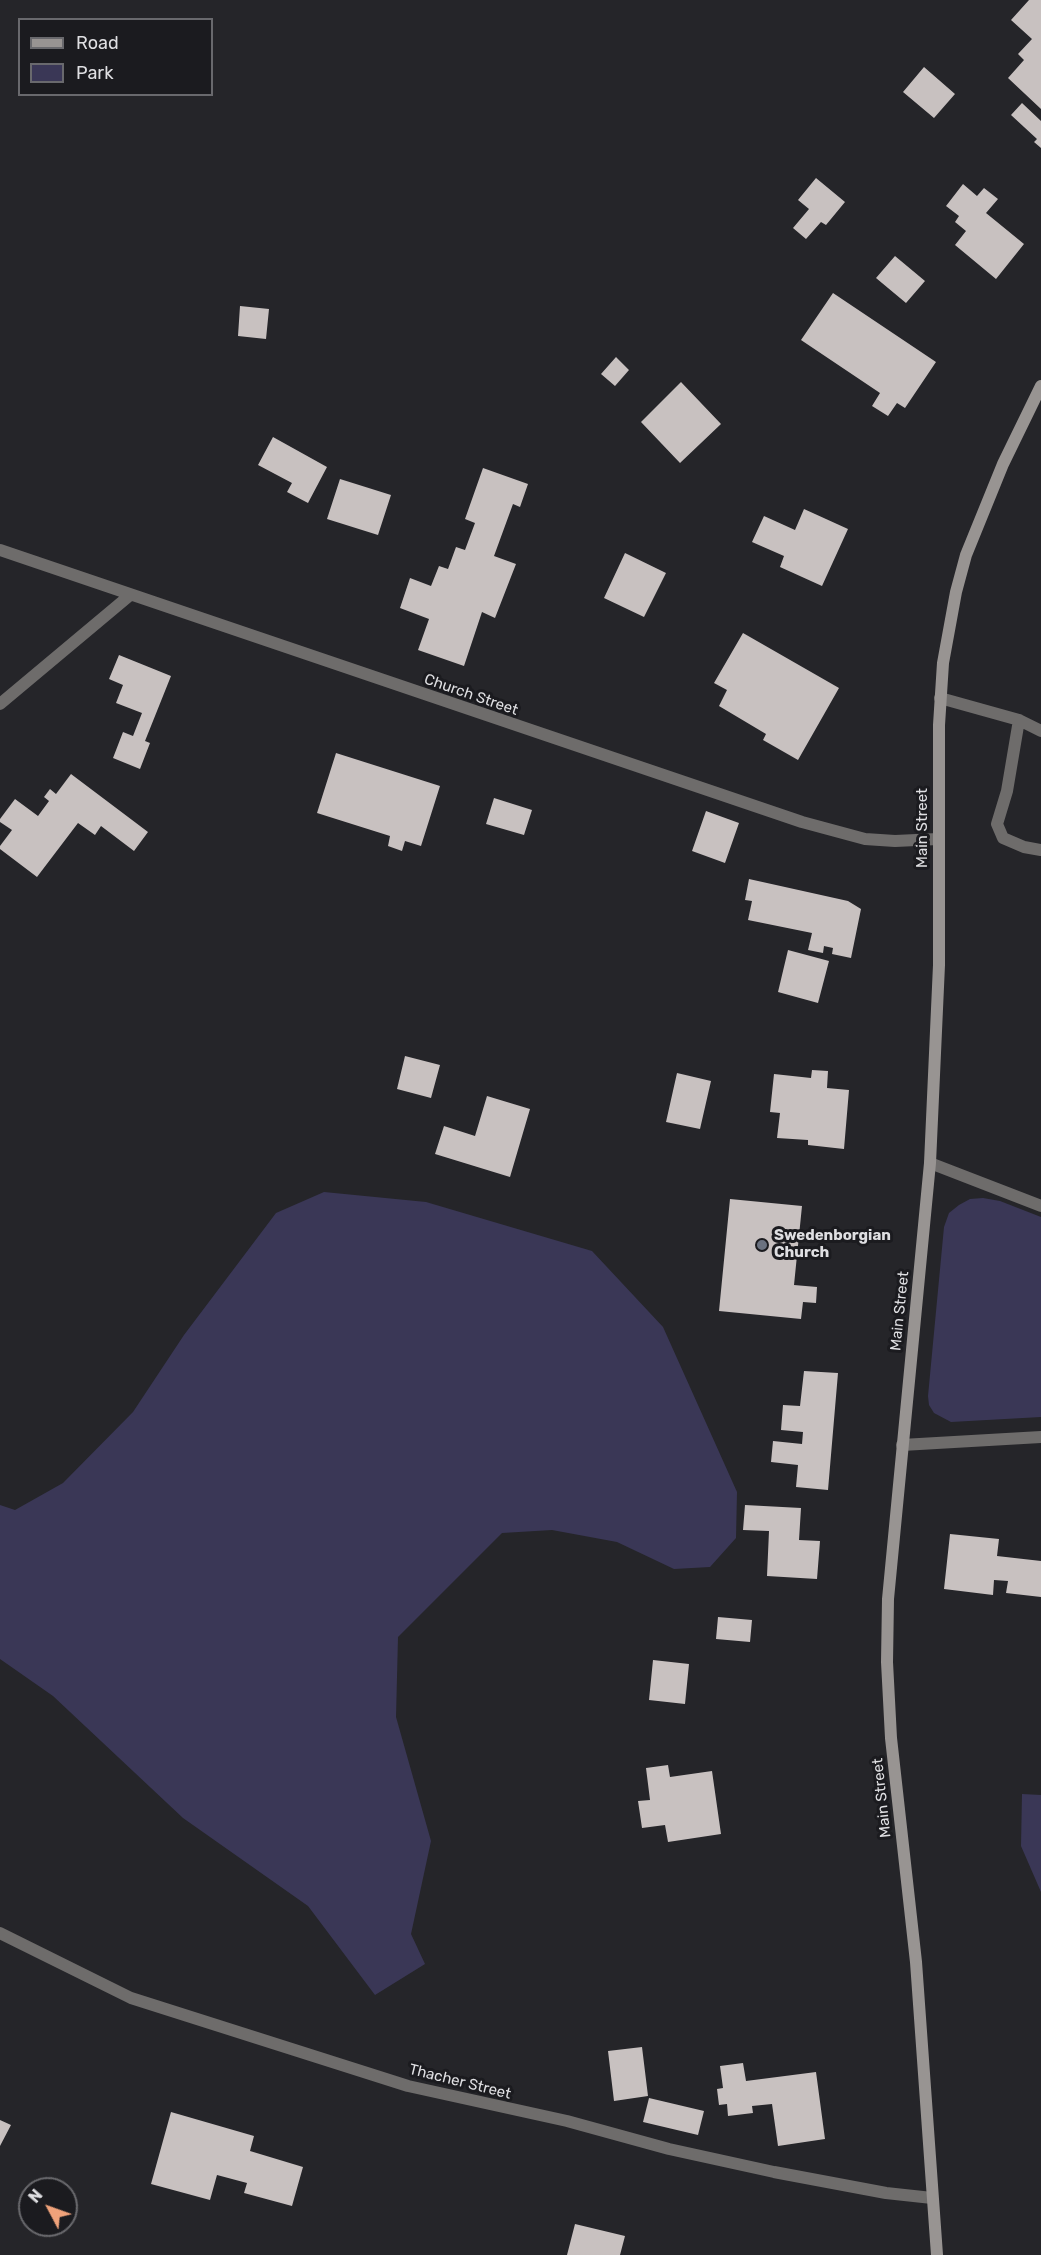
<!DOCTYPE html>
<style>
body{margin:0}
#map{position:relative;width:1041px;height:2255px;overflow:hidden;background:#252529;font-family:Rubik,sans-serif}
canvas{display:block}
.legend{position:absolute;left:18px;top:18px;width:195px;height:78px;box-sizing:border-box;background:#1b1b1f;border:2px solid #69696d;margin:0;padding:8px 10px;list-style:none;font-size:18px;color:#dfdfe2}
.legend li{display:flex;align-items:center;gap:12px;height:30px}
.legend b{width:30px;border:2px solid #69696d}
.north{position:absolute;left:18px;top:2177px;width:60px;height:60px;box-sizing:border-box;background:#1b1b1f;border:2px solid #69696d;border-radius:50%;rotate:311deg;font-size:16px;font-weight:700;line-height:24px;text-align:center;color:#dfdfe2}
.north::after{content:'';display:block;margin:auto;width:21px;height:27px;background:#f0a27a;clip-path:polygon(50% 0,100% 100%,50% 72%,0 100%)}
</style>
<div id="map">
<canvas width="1041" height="2255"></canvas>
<ul class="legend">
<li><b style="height:8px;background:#989492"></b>Road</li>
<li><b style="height:16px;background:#3a3756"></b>Park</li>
</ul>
<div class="north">N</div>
</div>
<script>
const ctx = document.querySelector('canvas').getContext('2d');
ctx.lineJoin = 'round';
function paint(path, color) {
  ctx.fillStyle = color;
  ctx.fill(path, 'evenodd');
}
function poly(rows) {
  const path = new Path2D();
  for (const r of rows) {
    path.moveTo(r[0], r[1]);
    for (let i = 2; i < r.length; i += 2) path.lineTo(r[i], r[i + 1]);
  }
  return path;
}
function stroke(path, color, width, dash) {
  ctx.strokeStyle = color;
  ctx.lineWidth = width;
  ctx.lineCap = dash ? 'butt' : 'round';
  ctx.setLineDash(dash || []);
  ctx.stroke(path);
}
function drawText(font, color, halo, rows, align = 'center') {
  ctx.font = font + ' Rubik,sans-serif';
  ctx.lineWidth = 6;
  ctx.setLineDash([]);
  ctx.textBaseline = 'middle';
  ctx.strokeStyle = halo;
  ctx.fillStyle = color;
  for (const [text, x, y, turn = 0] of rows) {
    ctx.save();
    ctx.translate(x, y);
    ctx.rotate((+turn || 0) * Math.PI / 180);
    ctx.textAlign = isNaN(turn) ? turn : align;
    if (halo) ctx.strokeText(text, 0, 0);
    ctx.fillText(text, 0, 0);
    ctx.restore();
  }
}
paint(poly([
 [324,1192,426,1202,592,1251,663,1327,737,1492,736,1538,710,1567,674,1569,617,1542,552,1530,502,1533,398,1637,396,1717,431,1841,411,1934,425,1964,375,1995,308,1906,183,1818,53,1696,0,1659,0,1505,15,1510,63,1483,133,1412,184,1335,276,1213],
 [983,1198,1000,1201,1041,1217,1041,1417,951,1422,934,1413,929,1405,928,1396,944,1227,949,1213,959,1205,970,1199],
 [1022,1794,1041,1795,1041,1892,1021,1846]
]), '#3a3756');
paint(poly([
 [1029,0,1041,0,1041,109,1008,78,1024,60,1018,54,1032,39,1011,20],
 [924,67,955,94,934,118,903,92],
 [1022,103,1041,121,1041,148,1034,142,1037,139,1011,115],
 [816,178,845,202,826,225,821,222,806,239,793,228,809,209,798,200],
 [963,184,977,196,984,188,998,199,986,213,1024,244,996,279,955,245,966,231,955,222,959,216,946,206],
 [895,256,925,281,906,303,876,278],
 [833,293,936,362,905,408,897,403,888,416,872,406,880,393,801,340],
 [240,306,269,309,266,339,238,336],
 [616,357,629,370,615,386,601,374],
 [681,382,721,424,680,463,641,422],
 [273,437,327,467,308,503,287,492,292,483,258,465],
 [483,468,528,484,520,507,513,504,494,556,516,564,495,618,482,612,464,666,418,650,429,619,400,608,410,578,431,586,439,566,448,569,456,547,465,550,475,523,465,519],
 [340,479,391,495,378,535,327,519],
 [804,509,848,529,822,586,780,567,784,556,752,542,764,516,795,530],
 [625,553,666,573,644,617,604,598],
 [743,633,839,688,798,760,763,740,766,734,719,706,727,690,714,683],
 [119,655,171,676,145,741,150,743,140,769,113,758,123,732,133,736,142,713,116,703,123,685,109,679],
 [336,753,440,786,421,846,405,841,402,851,388,846,390,836,317,813],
 [71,774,148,832,134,851,101,826,95,835,78,823,37,877,0,849,0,846,12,830,0,822,0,819,15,799,38,816,49,801,44,797,50,789,56,794],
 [494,798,532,810,524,835,486,824],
 [706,811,739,823,725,863,692,851],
 [749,879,848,901,861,909,851,958,832,954,833,948,824,946,823,953,808,950,812,933,748,920,752,901,745,900],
 [788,950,829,961,818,1003,778,992],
 [405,1056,440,1065,431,1098,397,1089],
 [812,1070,828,1071,827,1088,849,1090,844,1149,808,1145,808,1140,777,1138,780,1113,770,1112,774,1074,811,1078],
 [677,1073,711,1081,700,1129,666,1122],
 [487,1096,530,1109,510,1177,435,1154,444,1126,475,1136],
 [730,1199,802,1206,794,1285,817,1287,816,1303,803,1302,801,1319,719,1311],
 [804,1371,838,1373,828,1490,796,1487,798,1465,771,1462,773,1441,802,1444,803,1432,781,1430,783,1405,800,1406],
 [745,1505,801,1508,799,1540,820,1541,817,1579,767,1576,769,1531,743,1530],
 [950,1534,999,1539,997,1556,1041,1561,1041,1597,1006,1593,1008,1581,994,1580,993,1595,944,1589],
 [718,1617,752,1620,750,1642,716,1639],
 [653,1660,689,1664,685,1704,649,1700],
 [668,1765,670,1777,712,1771,721,1834,668,1842,665,1825,642,1828,638,1801,650,1800,646,1768],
 [642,2047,648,2096,614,2101,608,2051],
 [743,2063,746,2081,816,2072,825,2139,778,2146,772,2104,752,2106,753,2113,728,2116,727,2104,719,2105,717,2089,723,2088,720,2066],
 [649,2098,704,2111,698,2135,643,2122],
 [171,2112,254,2136,250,2151,303,2167,292,2206,244,2193,247,2183,217,2175,210,2200,151,2184],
 [0,2120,11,2125,0,2146],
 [575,2224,625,2236,620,2255,567,2255]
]), '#c8c1c0');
stroke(poly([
 [940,698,1019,720,1041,731],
 [1019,720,1007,791,997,824,1003,838,1024,847,1041,850]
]), '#6e6c6b', 12);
stroke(poly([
 [0,550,802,822,865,839,895,841,938,839],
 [0,704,129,596],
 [0,1933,131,1998,408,2086,567,2121,669,2149,774,2172,886,2193,932,2198]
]), '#6e6c6b', 12);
stroke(poly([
 [930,1163,1041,1206],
 [902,1445,1041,1437]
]), '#6e6c6b', 12);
stroke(poly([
 [937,2255,916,1962,891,1738,887,1662,888,1599,930,1163,939,965,939,725,943,663,956,592,966,555,1003,464,1041,386]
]), '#989492', 12);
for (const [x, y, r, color] of [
 [762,1245,6,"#6b7280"]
]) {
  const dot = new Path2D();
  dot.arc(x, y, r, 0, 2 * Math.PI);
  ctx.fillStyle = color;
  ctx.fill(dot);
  stroke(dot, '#1b1b1f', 2);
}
drawText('15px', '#dfdfe2', '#1b1b1f', [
 ["Church Street",471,695,19],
 ["Main Street",923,828,-90],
 ["Main Street",900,1311,-84],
 ["Main Street",882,1798,-96],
 ["Thacher Street",460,2082,14]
]);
drawText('bold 15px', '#dfdfe2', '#1b1b1f', [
 ["Swedenborgian",774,1236],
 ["Church",774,1253]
], 'left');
</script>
